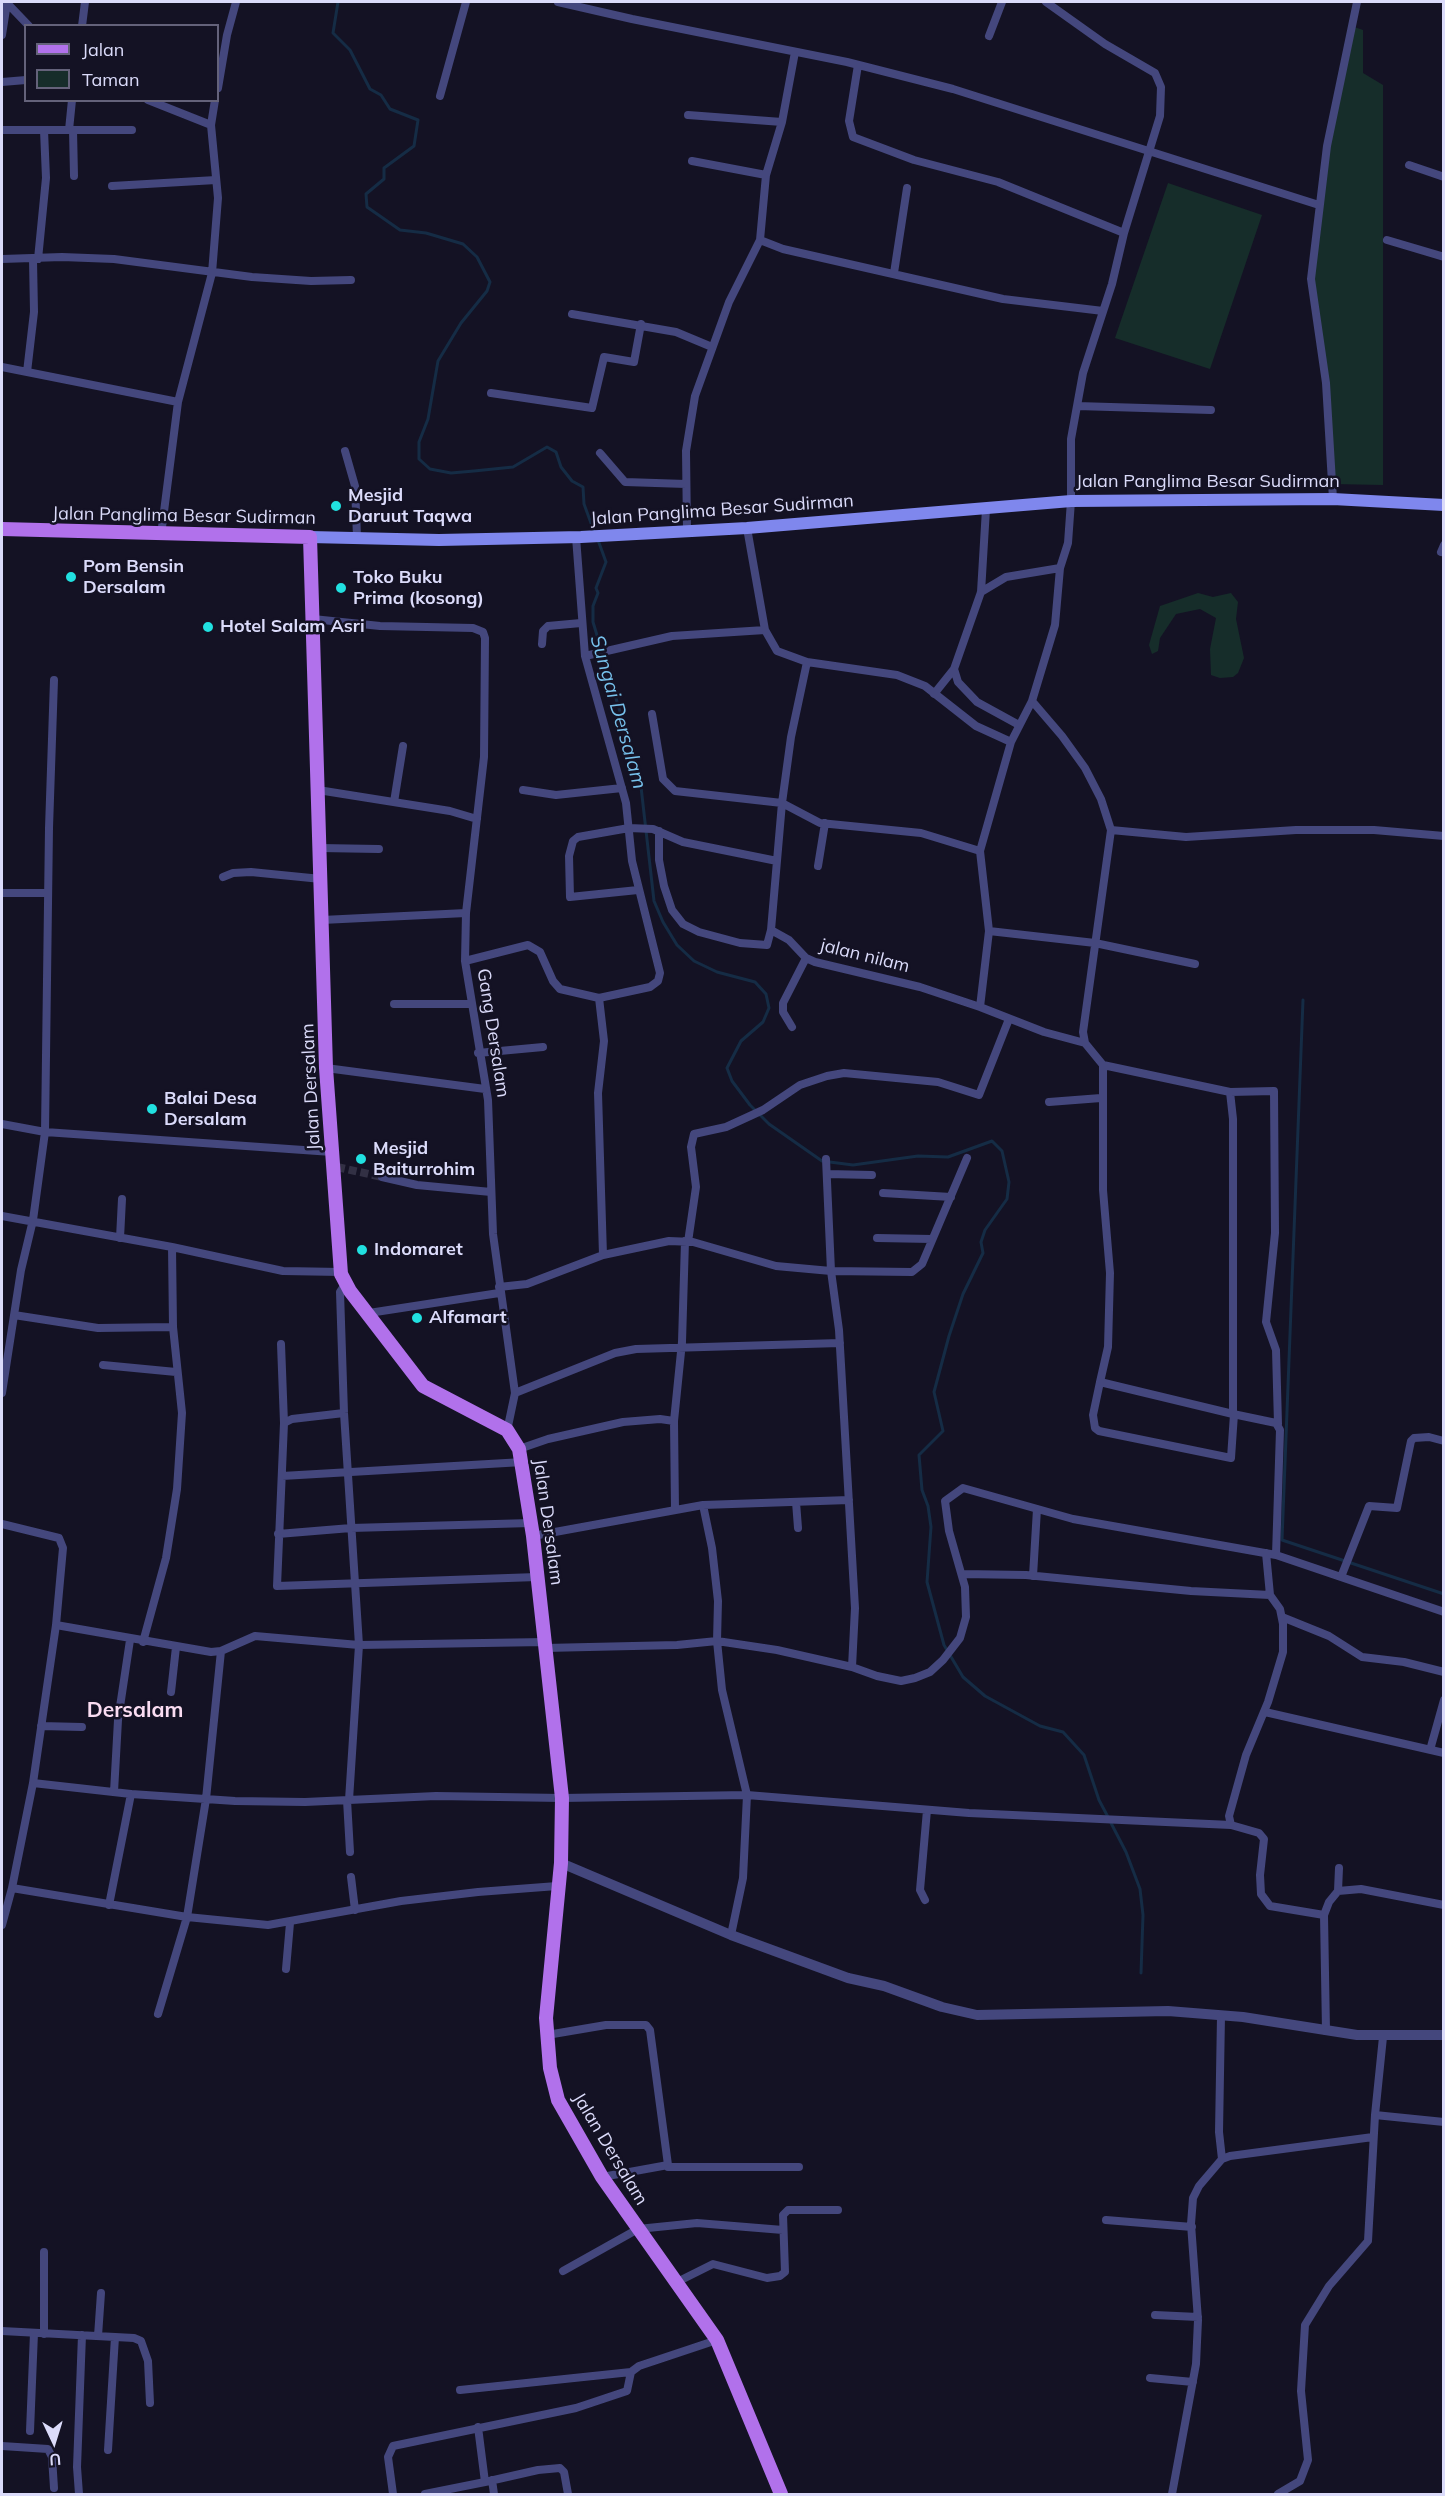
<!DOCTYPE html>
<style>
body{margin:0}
#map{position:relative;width:1445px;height:2496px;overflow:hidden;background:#141224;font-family:Mulish,sans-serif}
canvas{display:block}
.frame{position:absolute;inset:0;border:3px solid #dbdbfa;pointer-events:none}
.legend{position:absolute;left:24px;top:24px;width:195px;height:78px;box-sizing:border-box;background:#141224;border:2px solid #64627a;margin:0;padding:8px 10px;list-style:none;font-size:18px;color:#dbdbfa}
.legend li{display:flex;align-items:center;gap:12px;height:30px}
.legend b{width:30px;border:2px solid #64627a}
.north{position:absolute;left:24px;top:2412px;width:60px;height:60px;-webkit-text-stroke:4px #141224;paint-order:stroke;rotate:176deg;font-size:16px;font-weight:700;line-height:24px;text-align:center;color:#dbdbfa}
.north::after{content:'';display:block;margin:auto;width:21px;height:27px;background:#dbdbfa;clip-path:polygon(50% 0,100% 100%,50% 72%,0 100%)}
</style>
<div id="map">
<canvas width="1445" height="2496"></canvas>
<div class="frame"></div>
<ul class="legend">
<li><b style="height:8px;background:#b171eb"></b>Jalan</li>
<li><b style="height:16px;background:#162d2a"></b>Taman</li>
</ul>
<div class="north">U</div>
</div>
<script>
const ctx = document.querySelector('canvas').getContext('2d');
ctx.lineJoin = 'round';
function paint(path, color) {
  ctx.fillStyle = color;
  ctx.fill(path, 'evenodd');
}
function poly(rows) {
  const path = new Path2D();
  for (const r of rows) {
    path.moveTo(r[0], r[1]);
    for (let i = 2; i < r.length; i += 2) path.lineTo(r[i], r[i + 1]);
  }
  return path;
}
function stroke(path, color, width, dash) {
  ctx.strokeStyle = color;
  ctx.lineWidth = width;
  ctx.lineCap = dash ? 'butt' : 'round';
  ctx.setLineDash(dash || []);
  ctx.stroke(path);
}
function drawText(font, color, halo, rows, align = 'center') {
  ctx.font = font + ' Mulish,sans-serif';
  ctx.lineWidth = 5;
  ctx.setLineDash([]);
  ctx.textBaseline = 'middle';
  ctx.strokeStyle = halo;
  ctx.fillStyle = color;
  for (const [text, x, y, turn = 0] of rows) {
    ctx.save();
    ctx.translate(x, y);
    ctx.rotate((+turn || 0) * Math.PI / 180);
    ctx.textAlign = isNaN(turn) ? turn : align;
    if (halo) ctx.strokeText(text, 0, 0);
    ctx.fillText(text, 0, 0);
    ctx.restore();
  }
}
paint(poly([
 [1351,26,1363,30,1363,73,1383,85,1383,485,1332,484,1326,383,1313,306,1319,205],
 [1168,183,1262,215,1210,369,1115,338],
 [1198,593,1213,597,1231,593,1238,602,1236,619,1244,658,1238,673,1233,677,1220,678,1211,675,1210,649,1216,618,1200,609,1176,614,1160,638,1158,651,1152,654,1149,645,1160,606]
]), '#162d2a');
stroke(poly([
 [338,2,333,33,350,50,370,89,381,95,390,109,418,120,414,146,384,168,384,179,366,194,367,207,400,230,426,233,463,244,477,257,490,282,487,291,461,323,438,361,428,419,419,442,419,459,430,469,451,473,474,471,513,467,547,447,556,452,561,467,572,481,583,487,584,504,595,534],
 [598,540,606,562,596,588,598,593,593,606,593,622,640,778,654,901,663,922,677,945,694,961,717,972,755,982,766,994,769,1008,763,1022,741,1041,727,1068,732,1081,750,1105,769,1124,822,1161,853,1165,918,1156,948,1157,992,1141,1002,1151,1009,1182,1007,1199,985,1230,981,1242,983,1253,963,1294,949,1336,934,1392,943,1431,919,1455,922,1490,928,1506,931,1527,927,1582,944,1645,963,1677,985,1696,1040,1726,1063,1732,1084,1755,1099,1800,1108,1817],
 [1303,1000,1282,1540,1444,1594],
 [1111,1823,1126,1852,1140,1889,1143,1915,1141,1973]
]), '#152c45', 3);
stroke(poly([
 [337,1167,382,1177]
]), '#323044', 8, [8, 4]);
stroke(poly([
 [6,2,29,26],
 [558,2,632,19,847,62,953,89,1319,205],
 [1046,2,1105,44,1155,73,1161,87,1160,116,1124,233,1112,284,1083,373,1071,439,1071,501,1068,543,1060,568,1055,625,1032,701,1062,736,1085,768,1101,799,1111,830,1083,1032,1085,1043,1103,1065,1230,1092,1233,1119,1233,1414,1276,1423,1280,1430,1276,1555,1444,1612],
 [82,26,85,2],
 [2,35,7,3],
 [989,36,1002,2],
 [858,65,849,121,853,137,914,160,998,182,1124,233],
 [2,82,26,80],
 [218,88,227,35,236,2],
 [440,96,466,2],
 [148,100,211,125,218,198,212,273,178,402,161,535],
 [688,115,782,122],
 [211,125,215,100],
 [2,130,69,130,72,100],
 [69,130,132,130],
 [73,130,74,176],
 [692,161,766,175],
 [1409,165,1444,177],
 [112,186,216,180],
 [760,240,783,249,1003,299,1103,311],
 [1387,240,1444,257],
 [2,259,62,257,114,259,252,277,311,281,351,280],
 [38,259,46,178,44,130],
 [894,273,907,188],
 [572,314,676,332,712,347],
 [2,367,178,402],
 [27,372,34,312,33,260],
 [491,393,592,408,604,357,634,362,641,324],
 [1077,406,1211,410],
 [345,451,355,486,357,537],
 [600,453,625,482,686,484],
 [1333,499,1326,383,1311,279,1327,146,1357,2],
 [986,509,981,592,954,669,958,682,977,702,1019,725],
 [747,528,765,630,777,651,807,662,897,675,925,686,976,726,1011,742,1032,701],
 [687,530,686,451,695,396,729,302,760,240,766,175,782,122,795,52],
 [1441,552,1444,545],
 [981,592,1006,577,1060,568],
 [313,619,380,626,473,628,483,632,485,638,484,757,466,913,465,961,488,1100,493,1234,515,1393,507,1431],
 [542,644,543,631,548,626,581,623],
 [585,656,672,636,765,630],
 [934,694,954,669],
 [652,714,663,779,675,791,782,803,820,823,921,833,980,851],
 [1011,742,980,851,989,931,980,1007,1044,1032,1085,1043],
 [318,790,450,811,477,819],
 [523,790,556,795,622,788],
 [394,802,403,746],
 [1111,830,1186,837,1296,830,1374,830,1444,836],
 [659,831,659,860,664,886,672,910,683,924,699,932,740,943,767,945,771,930,789,940,806,958,815,962,920,987,980,1007],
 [320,848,379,849],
 [818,866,825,823],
 [223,877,233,873,251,872,321,879],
 [638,890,570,897,569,856,573,841,578,837,629,828,653,829,683,842,777,861],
 [2,893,48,893],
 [322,920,466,913],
 [771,930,782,803,791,737,807,662],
 [989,931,1095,943,1195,964],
 [465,961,528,945,540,952,553,981,560,989,599,998,650,987,658,981,660,973,632,861,626,803,585,656,576,537],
 [599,998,604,1041,598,1093,603,1255],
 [394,1004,471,1004],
 [792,1027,783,1012,783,1003,806,958],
 [478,1053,543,1047],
 [1103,1065,1103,1190,1110,1273,1108,1347,1100,1382,1233,1414],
 [326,1068,485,1089],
 [1230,1092,1274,1091,1275,1233,1266,1322,1276,1350,1278,1424],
 [1049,1102,1101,1098],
 [2,1124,45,1132,332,1152],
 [826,1159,831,1271,912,1272,922,1264,967,1158],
 [827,1174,872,1175],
 [382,1177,417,1185,491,1192],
 [883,1193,951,1197],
 [2,1216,172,1247,283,1271,341,1272],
 [120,1238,122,1199],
 [877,1238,932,1239],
 [688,1242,696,1187,691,1147,694,1134,726,1127,763,1110,800,1085,827,1076,844,1073,938,1082,979,1095,1009,1019],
 [346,1283,340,1292,344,1413,359,1645,349,1800],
 [499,1287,527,1284,603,1255,669,1241,693,1242,776,1266,831,1271,839,1330,855,1608,852,1667],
 [369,1313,499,1293],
 [14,1315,98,1328,173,1327],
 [281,1344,284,1423],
 [103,1365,176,1372],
 [1100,1382,1093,1415,1095,1428,1099,1431,1231,1458,1234,1414],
 [2,1393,21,1270,33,1220,45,1132,49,828,54,680],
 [515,1393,615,1353,636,1349,840,1343],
 [344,1413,292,1419,284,1423,277,1586,537,1577],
 [674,1421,682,1342,685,1241],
 [519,1449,548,1439,623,1422,660,1419,674,1421,675,1510],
 [282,1476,523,1462],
 [796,1502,798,1528],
 [703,1505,849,1500],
 [2,1524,59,1538,63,1548,56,1625,33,1783,12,1888,2,1925],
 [278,1534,351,1528,531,1523],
 [533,1536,703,1505,712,1548,718,1601,717,1641,722,1690,747,1795,743,1878,731,1935],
 [1266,1553,1270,1595,1280,1609,1283,1624,1283,1652,1268,1702,1246,1755,1229,1816,1231,1825,1259,1833,1264,1839,1260,1875,1261,1894,1270,1906,1324,1915],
 [962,1574,1026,1575,1191,1591,1270,1595],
 [1033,1576,1037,1509],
 [1341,1577,1369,1506,1397,1508,1411,1441,1414,1438,1429,1437,1444,1441],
 [1282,1617,1329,1636,1362,1657,1404,1662,1444,1672],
 [56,1625,211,1652,221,1651,255,1636,359,1645,545,1642],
 [143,1642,166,1558,177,1489,182,1413,173,1327,172,1247],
 [545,1648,677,1645,717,1641,777,1650,852,1667,877,1676,901,1681,915,1678,930,1672,943,1660,960,1638,966,1617,965,1587,949,1531,945,1501,963,1488,1073,1519,1276,1555],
 [171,1692,176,1647],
 [1265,1712,1444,1753],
 [41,1726,82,1727],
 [1430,1750,1444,1700],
 [33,1783,131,1794,235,1801,305,1802,436,1796,562,1798,747,1795,969,1813,1231,1825],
 [114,1792,118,1720,130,1640],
 [347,1800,350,1852],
 [351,1877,355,1910],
 [12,1888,187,1917,268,1925,401,1901,478,1892,557,1886],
 [1338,1891,1339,1868],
 [925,1900,920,1890,927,1810],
 [109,1905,131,1794],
 [286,1969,290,1923],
 [158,2014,187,1917,206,1799,221,1651],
 [1221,2016,1219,2132,1222,2159],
 [1326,2031,1324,1915,1329,1902,1338,1891,1361,1889,1444,1905],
 [547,2035,606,2025,646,2025,650,2030,668,2165,602,2177],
 [1375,2115,1444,2122],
 [668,2167,799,2167],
 [1106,2220,1192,2227],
 [563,2271,638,2229,697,2223,783,2230],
 [675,2283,713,2264,767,2278,780,2276,785,2272,783,2215,788,2210,838,2210],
 [1155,2315,1198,2317],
 [2,2331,134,2338,141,2341,148,2361,150,2403],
 [44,2334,44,2252],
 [98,2336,101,2293],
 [1150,2378,1193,2382],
 [460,2390,631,2372],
 [30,2431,34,2333],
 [2,2446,48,2449,52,2457,54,2488],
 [108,2450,115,2337],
 [492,2480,494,2494],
 [485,2482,538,2470,560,2468,564,2472,568,2494],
 [79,2494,77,2467,82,2335],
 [393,2494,388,2457,393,2446,576,2408,627,2391,631,2372,639,2366,717,2340],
 [425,2494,485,2482,478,2427],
 [1172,2494,1196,2364,1198,2320,1191,2224,1193,2198,1199,2186,1222,2159,1230,2156,1373,2137],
 [1278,2494,1300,2481,1308,2460,1301,2391,1305,2325,1329,2286,1368,2241,1375,2115,1383,2037]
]), '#44477d', 8);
stroke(poly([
 [561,1863,731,1935,848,1978,884,1986,942,2007,977,2015,1168,2011,1243,2017,1357,2035,1444,2035]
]), '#44477d', 10);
stroke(poly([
 [310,537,439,540,581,537,747,528,1071,501,1333,499,1444,505]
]), '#7f87ed', 12);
stroke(poly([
 [2,529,310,537,326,1068,341,1274,350,1291,423,1386,507,1430,519,1449,533,1536,562,1798,561,1863,546,2018,550,2068,558,2100,602,2177,717,2340,781,2494]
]), '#b171eb', 14);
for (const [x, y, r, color] of [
 [336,506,6,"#21e0e0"],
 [71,577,6,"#21e0e0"],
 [341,588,6,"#21e0e0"],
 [208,627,6,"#21e0e0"],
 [152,1109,6,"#21e0e0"],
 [361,1159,6,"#21e0e0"],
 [362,1250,6,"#21e0e0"],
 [417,1318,6,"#21e0e0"]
]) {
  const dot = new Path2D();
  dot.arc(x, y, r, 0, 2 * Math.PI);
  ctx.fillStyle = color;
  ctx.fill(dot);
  stroke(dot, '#141224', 2);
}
drawText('18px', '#dbdbfa', '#141224', [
 ["Jalan Panglima Besar Sudirman",1208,482],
 ["Jalan Panglima Besar Sudirman",722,510,-4],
 ["Jalan Panglima Besar Sudirman",184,516,1],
 ["jalan nilam",865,956,14],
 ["Gang Dersalam",493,1033,81],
 ["Jalan Dersalam",311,1087,-93],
 ["Jalan Dersalam",548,1522,82],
 ["Jalan Dersalam",610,2149,59]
]);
drawText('bold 18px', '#dbdbfa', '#141224', [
 ["Mesjid",348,496],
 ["Daruut Taqwa",348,517],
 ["Pom Bensin",83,567],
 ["Dersalam",83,588],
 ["Toko Buku",353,578],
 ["Prima (kosong)",353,599],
 ["Hotel Salam Asri",220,627],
 ["Balai Desa",164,1099],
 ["Dersalam",164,1120],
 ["Mesjid",373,1149],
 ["Baiturrohim",373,1170],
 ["Indomaret",374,1250],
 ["Alfamart",429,1318]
], 'left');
drawText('italic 20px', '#77c1ec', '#141224', [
 ["Sungai Dersalam",618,712,74]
]);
drawText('bold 21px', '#fadcf2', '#141224', [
 ["Dersalam",135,1711]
]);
</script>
